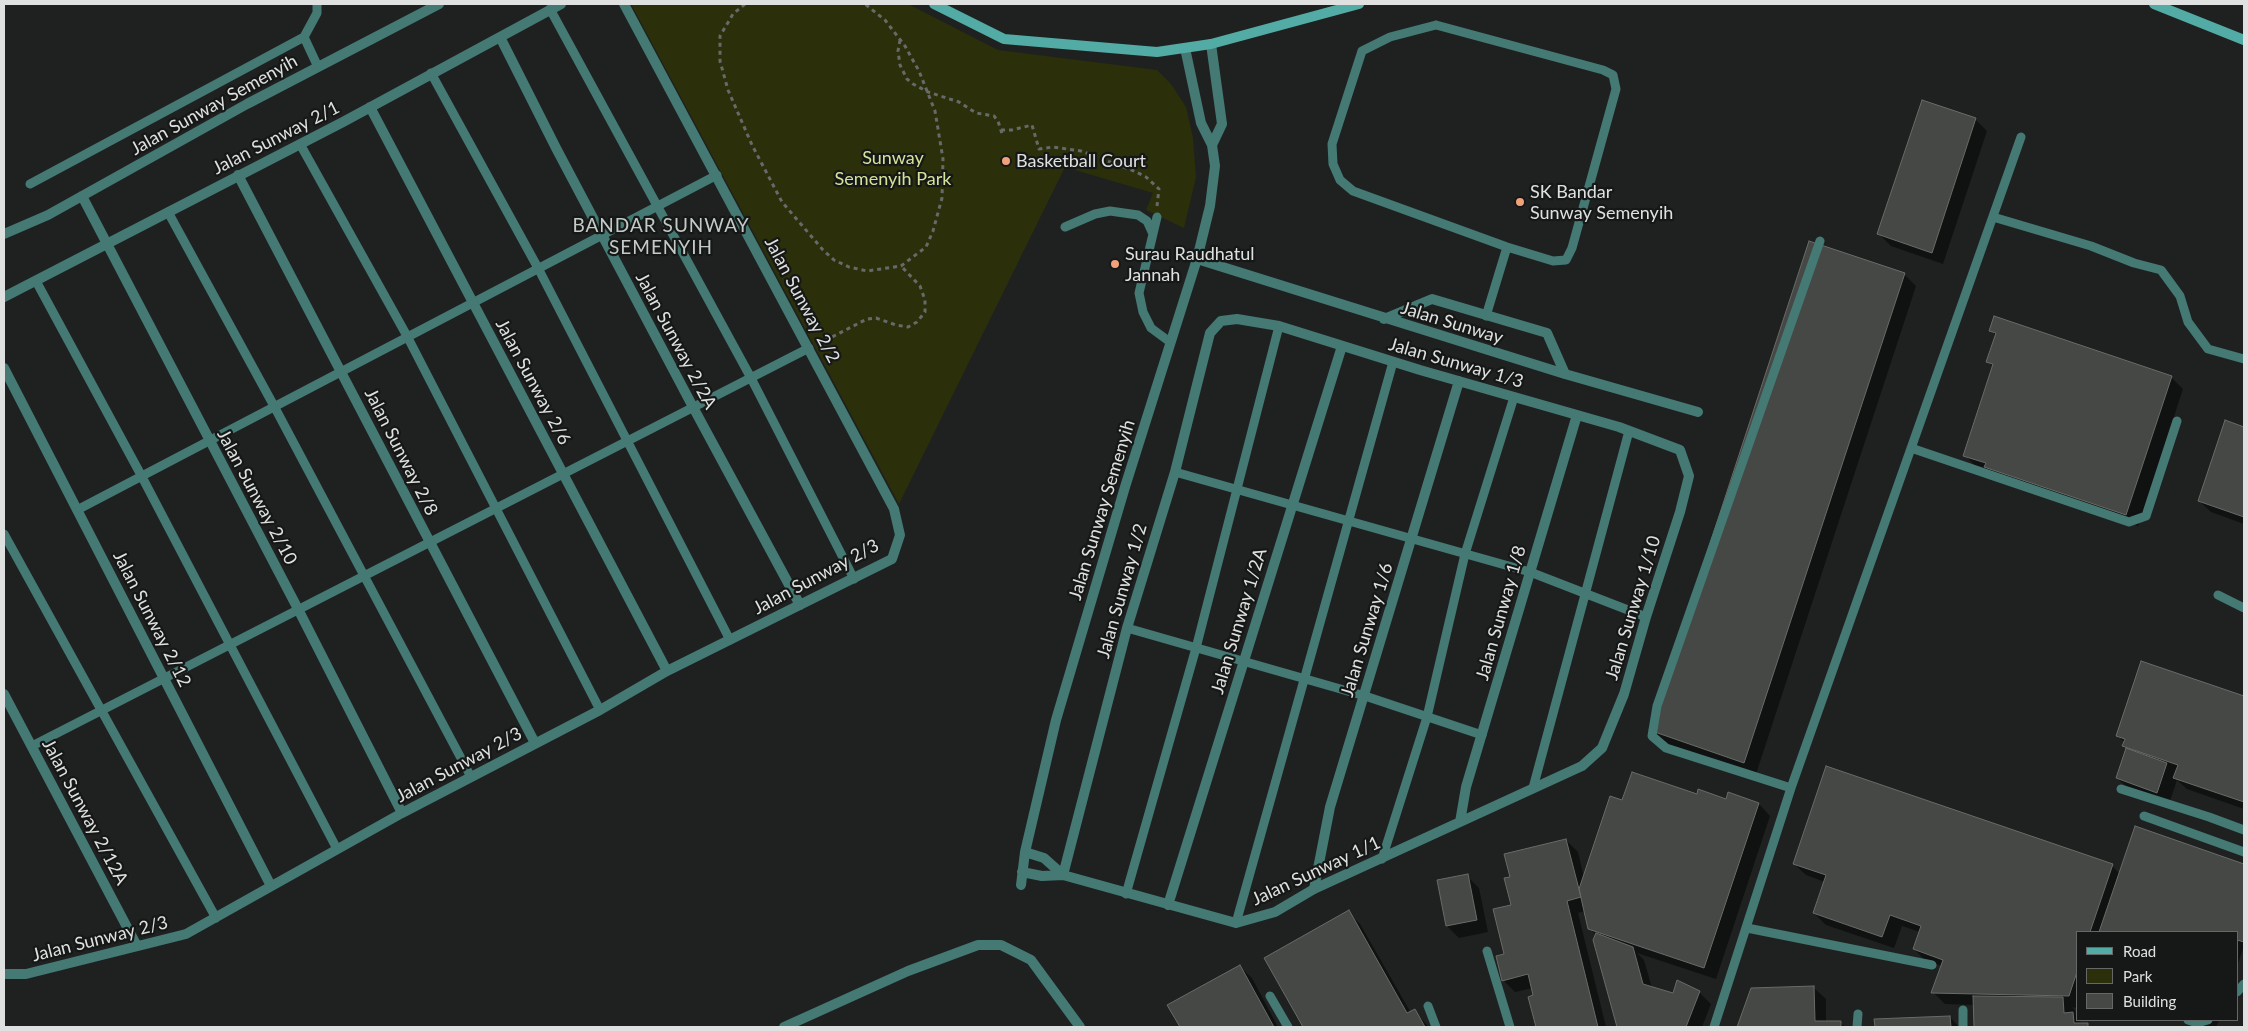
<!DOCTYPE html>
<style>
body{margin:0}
#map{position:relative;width:2248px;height:1031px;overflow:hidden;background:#1e2120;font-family:Lato,sans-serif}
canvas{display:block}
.frame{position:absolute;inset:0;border:5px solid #dfe1e0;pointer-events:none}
.legend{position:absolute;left:2076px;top:931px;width:162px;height:90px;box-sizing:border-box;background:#151816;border:1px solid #666867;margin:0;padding:6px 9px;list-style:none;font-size:15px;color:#dfe1e0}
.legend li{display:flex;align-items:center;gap:10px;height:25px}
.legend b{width:25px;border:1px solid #666867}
</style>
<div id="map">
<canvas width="2248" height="1031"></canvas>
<div class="frame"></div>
<ul class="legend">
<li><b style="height:6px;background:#52aba4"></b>Road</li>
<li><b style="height:14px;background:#2b300b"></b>Park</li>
<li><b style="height:14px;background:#454844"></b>Building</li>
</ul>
</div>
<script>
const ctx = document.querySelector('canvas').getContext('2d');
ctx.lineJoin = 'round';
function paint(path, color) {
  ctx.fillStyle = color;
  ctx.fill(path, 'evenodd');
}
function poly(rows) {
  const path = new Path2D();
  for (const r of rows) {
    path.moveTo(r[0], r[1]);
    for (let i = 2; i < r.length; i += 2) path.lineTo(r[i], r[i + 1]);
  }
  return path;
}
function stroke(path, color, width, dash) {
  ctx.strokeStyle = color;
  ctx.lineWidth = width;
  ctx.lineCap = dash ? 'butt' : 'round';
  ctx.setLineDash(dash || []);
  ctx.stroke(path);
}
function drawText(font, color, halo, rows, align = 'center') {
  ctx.font = font + ' Lato,sans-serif';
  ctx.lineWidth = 4.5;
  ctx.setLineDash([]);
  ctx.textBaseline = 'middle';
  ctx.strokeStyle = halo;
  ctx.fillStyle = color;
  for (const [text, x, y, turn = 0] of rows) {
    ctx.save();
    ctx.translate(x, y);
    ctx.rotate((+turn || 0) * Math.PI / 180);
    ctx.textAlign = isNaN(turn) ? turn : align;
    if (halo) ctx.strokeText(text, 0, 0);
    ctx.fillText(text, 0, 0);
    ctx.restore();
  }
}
paint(poly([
 [631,4,908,4,998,50,1157,70,1171,84,1186,107,1193,138,1196,177,1184,228,1146,210,1153,193,1065,167,899,504]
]), '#2b300b');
paint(poly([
 [1975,119,1987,131,1943,264,1891,246,1879,234],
 [1904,274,1916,286,1756,774,1662,742,1650,730],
 [1991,330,2171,377,2183,389,2138,526,1998,479,1976,467,1965,455,1994,367,1988,361,1996,336],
 [2226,422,2244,428,2244,524,2211,512,2199,501],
 [2142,663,2244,698,2244,809,2187,789,2177,780,2169,804,2129,789,2117,778,2127,749,2124,746,2125,743,2118,736],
 [1697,796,1759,804,1770,816,1716,979,1637,953,1644,960,1652,988,1674,994,1699,992,1711,1004,1702,1027,1619,1027,1595,940,1597,936,1589,928,1585,911,1578,913,1606,1027,1537,1027,1530,998,1535,996,1533,988,1515,992,1503,980,1512,906,1511,878,1566,840,1578,852,1584,878,1623,802],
 [2136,828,2244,865,2244,949,2243,949,2237,966,2237,932,2077,932,2077,1008,2072,1007,2075,1010,2077,1020,2091,1027,1976,1027,1975,1005,1945,1004,1933,992,1942,966,1926,961,1914,949,1920,932,1902,926,1894,948,1826,925,1814,913,1825,882,1806,875,1794,864,2112,866,2120,874],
 [1467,876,1479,888,1488,932,1459,938,1447,926],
 [1348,912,1360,924,1411,1013,1414,1011,1429,1027,1304,1027,1266,959],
 [1240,967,1252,978,1278,1027,1181,1027,1169,1006],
 [1814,988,1826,999,1826,1022,1840,1022,1845,1027,1738,1027,1752,989],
 [1950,1017,1959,1027,1876,1027,1876,1020],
 [2188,1020,2219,1020,2216,1027,2210,1027]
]), '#0007');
const building = poly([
 [1922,100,1976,118,1932,253,1877,234,1922,100],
 [1809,241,1905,273,1744,763,1649,730,1809,241],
 [1994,316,2172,376,2126,515,1984,467,1986,463,1963,456,1993,364,1986,362,1996,333,1989,331,1994,316],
 [2225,420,2244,427,2244,517,2198,501,2225,420],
 [2141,661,2244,696,2244,802,2173,778,2178,765,2122,746,2125,739,2116,736,2141,661],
 [2126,748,2167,763,2157,793,2116,778,2126,748],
 [1826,766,2113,864,2090,932,2077,932,2077,972,2069,996,1931,993,1943,960,1913,949,1921,926,1890,915,1882,937,1813,913,1826,875,1793,864,1826,766],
 [1632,772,1697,794,1698,789,1726,799,1728,792,1759,803,1704,968,1588,929,1579,889,1610,796,1622,800,1632,772],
 [2135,826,2244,864,2244,942,2237,940,2237,932,2099,932,2135,826],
 [1566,839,1581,897,1567,901,1598,1027,1536,1027,1528,997,1533,995,1528,974,1502,981,1496,956,1504,954,1493,909,1511,905,1504,878,1510,877,1504,854,1566,839],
 [1468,874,1477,920,1446,926,1437,880,1468,874],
 [1349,910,1407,1013,1415,1009,1425,1027,1303,1027,1264,958,1349,910],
 [1596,933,1633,947,1643,984,1673,993,1677,980,1700,991,1686,1027,1617,1027,1593,940,1596,933],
 [1240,965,1274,1027,1180,1027,1167,1005,1240,965],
 [1814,986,1815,1021,1841,1021,1841,1027,1737,1027,1751,988,1814,986],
 [1973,996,2063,997,2064,1013,2073,1012,2074,1023,2088,1023,2088,1027,1974,1027,1973,996],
 [1950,1016,1951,1027,1875,1027,1874,1019,1950,1016]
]);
paint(building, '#454844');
stroke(building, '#686b67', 1);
stroke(poly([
 [745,4,733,14,720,36,720,61,728,90,752,145,782,202,823,250,834,260,849,267,867,271,901,266,926,247,933,231,942,198,943,159,935,111,919,71,905,46,885,20,865,4],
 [900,40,898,51,900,65,907,79,913,84,928,92,959,102,976,113,994,116,998,121,1003,137],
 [1001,130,1012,130,1032,125,1039,149,1053,147,1081,151,1134,171,1146,177,1159,189,1157,206],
 [819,341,820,343,830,338,867,319,876,318,896,325,908,327,917,322,925,312,925,300,920,286,901,266]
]), '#676a69', 3, [4, 4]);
stroke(poly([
 [550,9,751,378,854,579],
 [1436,25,1603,70,1613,75,1616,89,1572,248,1566,260,1553,261,1507,247,1353,191,1340,180,1333,164,1332,144,1362,51,1390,37,1436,25],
 [304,37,318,67],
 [431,73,538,268,730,640],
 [300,144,407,336,600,710],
 [30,184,304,37,317,13,317,4],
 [168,212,274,406,471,777],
 [1157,217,1139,293,1143,312,1151,328,1170,342],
 [1993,217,2091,246,2134,263,2161,270,2180,296,2188,322,2208,349,2244,359],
 [1065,227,1095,214,1110,211,1138,215,1147,221,1152,232],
 [36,281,141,475,337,849],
 [1486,316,1507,247],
 [1911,448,2129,522,2146,516,2177,421],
 [1175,472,1530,572,1646,617],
 [77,510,717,175],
 [4,534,216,918],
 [2218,595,2244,608],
 [1127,628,1365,696,1482,735],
 [32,746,809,348],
 [1533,788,1629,431],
 [1791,788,1666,748,1652,736,1657,706,1820,241],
 [2121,789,2209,817,2244,830],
 [2144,816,2244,852],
 [1382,859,1427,717,1465,554,1514,397],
 [1126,894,1196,648,1279,326],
 [1236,923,1393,362],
 [1747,928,1932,965],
 [1487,951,1510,1027],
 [2237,992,2244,984],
 [1270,996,1288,1027],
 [1428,1006,1436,1027],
 [2188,1020,2197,1023,2208,1020],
 [1714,1027,1791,788,2021,137],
 [1857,1027,1858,1014],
 [1963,1027,1963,1010]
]), '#447974', 9);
stroke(poly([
 [500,37,556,148,693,407,800,605],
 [1211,44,1222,124,1212,145],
 [370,107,667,671],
 [238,175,535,743],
 [82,196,298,609,402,813],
 [4,234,48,215,247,104,439,4],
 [1197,259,1565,374,1698,412],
 [4,297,343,122,561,4],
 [1384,319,1432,299,1547,333,1565,374],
 [4,368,271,886],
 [4,694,137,946],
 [1460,822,1466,787,1577,415],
 [1025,852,1044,858,1063,875],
 [1022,872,1042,876,1063,875,1236,923,1275,912,1314,889,1582,766,1602,748,1624,694,1646,617,1680,512,1689,476,1680,450,1619,427,1420,370,1279,326,1237,319,1221,321,1210,333,1175,472,1127,628,1063,875],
 [1021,885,1025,852,1056,720,1125,487,1197,259,1210,206,1215,166,1212,145,1201,123,1185,48],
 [1314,889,1330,807,1459,381],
 [1168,905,1342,346],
 [4,974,26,974,186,934,402,813,600,710,667,671,892,559,900,535,894,509,624,4],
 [784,1027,908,971,978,945,1001,945,1031,960,1080,1027]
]), '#447974', 10);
stroke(poly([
 [934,4,1004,39,1157,52,1211,44,1359,4],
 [2154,4,2244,40]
]), '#52aba4', 10);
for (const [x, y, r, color] of [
 [1006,161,5,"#f1a27b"],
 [1520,202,5,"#f1a27b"],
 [1115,264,5,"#f1a27b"]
]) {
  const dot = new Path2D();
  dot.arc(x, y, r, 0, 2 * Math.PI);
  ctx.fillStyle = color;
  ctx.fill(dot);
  stroke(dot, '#151816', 2);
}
drawText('18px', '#dfe1e0', '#151816', [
 ["Jalan Sunway Semenyih",214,105,-29],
 ["Jalan Sunway 2/1",276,138,-27],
 ["Jalan Sunway 2/2",802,300,62],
 ["Jalan Sunway",1452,323,17],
 ["Jalan Sunway 2/2A",676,341,62],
 ["Jalan Sunway 1/3",1456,363,16],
 ["Jalan Sunway 2/6",533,382,62],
 ["Jalan Sunway 2/8",401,452,63],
 ["Jalan Sunway 2/10",257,497,62],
 ["Jalan Sunway Semenyih",1102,510,-73],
 ["Jalan Sunway 2/3",816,577,-28],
 ["Jalan Sunway 1/2",1122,591,-74],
 ["Jalan Sunway 1/10",1633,608,-73],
 ["Jalan Sunway 1/8",1501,613,-74],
 ["Jalan Sunway 2/12",152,619,63],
 ["Jalan Sunway 1/2A",1239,621,-73],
 ["Jalan Sunway 1/6",1367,630,-73],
 ["Jalan Sunway 2/3",459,765,-28],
 ["Jalan Sunway 2/12A",85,812,62],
 ["Jalan Sunway 1/1",1316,871,-25],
 ["Jalan Sunway 2/3",100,939,-14]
]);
drawText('18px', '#d4e399', '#151816', [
 ["Sunway",893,158],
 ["Semenyih Park",893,179]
]);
drawText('18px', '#dfe1e0', '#151816', [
 ["Basketball Court",1016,161],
 ["SK Bandar",1530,192],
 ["Sunway Semenyih",1530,213],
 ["Surau Raudhatul",1125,254],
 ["Jannah",1125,275]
], 'left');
ctx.letterSpacing = '1px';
drawText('19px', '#c4cac7', '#151816', [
 ["BANDAR SUNWAY",661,226],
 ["SEMENYIH",661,248]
]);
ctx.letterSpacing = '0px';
</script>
